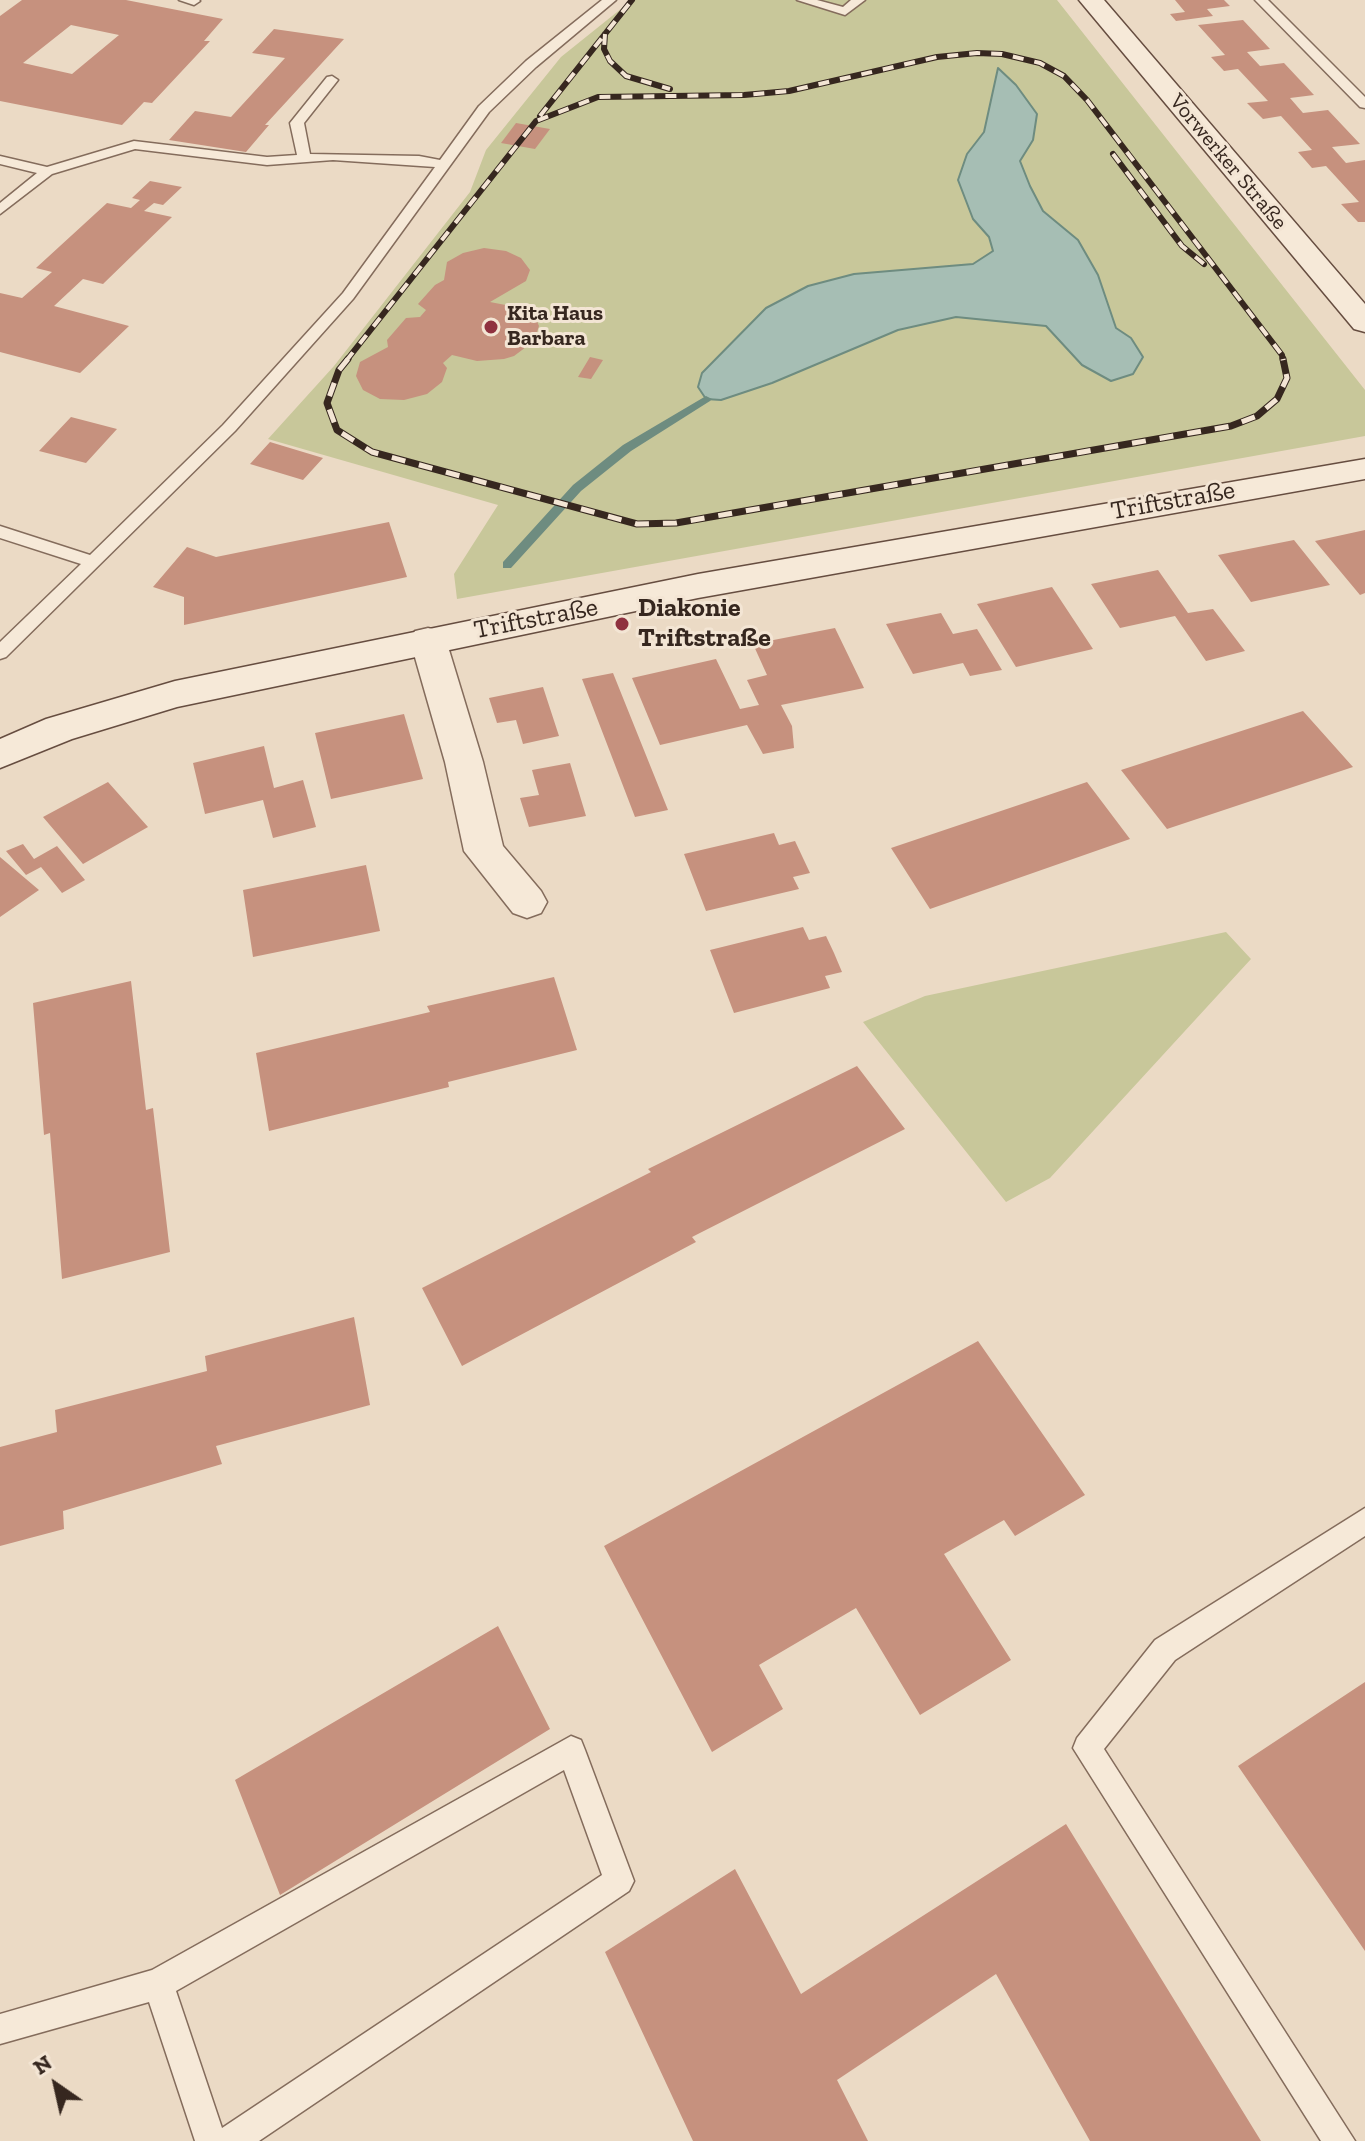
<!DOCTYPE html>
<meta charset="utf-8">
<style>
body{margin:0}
#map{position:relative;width:1365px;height:2141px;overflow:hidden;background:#ebdac5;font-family:"Zilla Slab",serif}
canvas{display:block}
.north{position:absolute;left:16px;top:2045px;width:80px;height:80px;-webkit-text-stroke:6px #f3e5d4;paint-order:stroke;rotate:326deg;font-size:22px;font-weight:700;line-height:32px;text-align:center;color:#36271f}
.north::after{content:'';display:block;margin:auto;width:28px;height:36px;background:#36271f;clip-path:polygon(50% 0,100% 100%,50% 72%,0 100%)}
</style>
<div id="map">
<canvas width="1365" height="2141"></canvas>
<div class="north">N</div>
</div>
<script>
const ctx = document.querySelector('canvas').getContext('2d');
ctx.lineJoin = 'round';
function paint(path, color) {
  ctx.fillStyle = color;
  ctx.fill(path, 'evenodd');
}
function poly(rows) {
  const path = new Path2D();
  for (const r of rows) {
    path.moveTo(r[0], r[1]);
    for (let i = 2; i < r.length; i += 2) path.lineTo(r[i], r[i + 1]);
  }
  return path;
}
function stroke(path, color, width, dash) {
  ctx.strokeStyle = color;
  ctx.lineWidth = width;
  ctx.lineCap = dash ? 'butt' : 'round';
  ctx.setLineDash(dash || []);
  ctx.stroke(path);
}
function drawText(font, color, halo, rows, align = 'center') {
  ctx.font = font + ' "Zilla Slab",serif';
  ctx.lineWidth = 6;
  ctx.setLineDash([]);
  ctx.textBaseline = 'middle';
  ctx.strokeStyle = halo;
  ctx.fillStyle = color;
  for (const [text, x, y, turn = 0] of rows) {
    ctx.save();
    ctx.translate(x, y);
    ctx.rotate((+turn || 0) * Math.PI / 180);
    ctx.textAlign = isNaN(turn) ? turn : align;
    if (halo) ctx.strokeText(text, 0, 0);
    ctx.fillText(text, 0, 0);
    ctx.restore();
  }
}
paint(poly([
 [632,0,1057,0,1365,390,1365,436,457,599,454,574,498,505,268,439,334,366,470,192,486,150,561,57],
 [1226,932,1251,959,1050,1178,1006,1202,863,1022,925,996]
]), '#c8c79a');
const water = poly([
 [998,68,1016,85,1037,114,1033,140,1020,161,1030,186,1043,211,1078,240,1098,275,1116,328,1131,338,1143,357,1133,374,1111,381,1082,365,1046,326,956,317,898,330,772,383,721,400,706,399,698,387,702,373,766,308,808,286,854,274,973,264,993,251,989,237,973,219,958,180,967,154,984,132,998,68]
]);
paint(water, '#a6beb4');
stroke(water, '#6e8c80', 2);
paint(poly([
 [706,396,712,399,710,401,631,451,581,491,511,568,503,568,503,562,573,485,623,445,706,396]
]), '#6e8c80');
paint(poly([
 [22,0,126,0,223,19,204,41,210,41,152,103,144,102,122,125,0,101,0,16],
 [71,25,119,35,72,74,23,63],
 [1175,0,1224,0,1230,6,1207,9,1213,16,1176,21,1170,14,1185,12],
 [1243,20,1270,49,1247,52,1260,66,1284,63,1314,95,1290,98,1303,113,1328,110,1360,144,1332,147,1346,163,1365,160,1365,222,1358,222,1341,204,1359,202,1326,166,1312,168,1298,152,1312,150,1281,116,1263,119,1247,103,1268,101,1238,69,1224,71,1211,57,1225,55,1198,25],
 [274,29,344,39,265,125,269,125,246,152,169,140,195,111,231,117,285,58,252,53],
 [516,123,550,129,535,149,501,143],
 [150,181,182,187,163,205,154,203,144,211,172,217,103,284,83,279,54,306,129,326,80,373,0,352,0,293,22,298,52,272,36,268,107,203,131,208,140,200,132,198],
 [484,248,506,251,521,258,530,270,526,281,490,302,521,308,536,319,539,326,534,341,514,356,504,359,477,361,452,355,443,363,447,368,442,382,427,394,404,400,380,399,363,390,356,376,360,362,388,347,387,340,406,318,420,317,426,310,418,304,435,285,444,280,447,262,463,253],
 [590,357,603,360,591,379,578,377],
 [71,417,117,429,86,463,39,451],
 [270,442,323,458,303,480,250,464],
 [389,522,407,577,184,625,184,597,153,587,187,547,216,557],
 [1365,530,1365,593,1360,595,1315,541],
 [1294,540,1330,585,1251,602,1218,555],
 [1158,570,1188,613,1213,609,1245,651,1206,661,1175,616,1120,628,1091,584],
 [1052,587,1093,649,1016,667,977,604],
 [941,613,953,634,977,629,1002,670,970,676,963,663,913,674,886,624],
 [835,628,864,688,781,705,792,726,794,748,763,754,747,725,660,745,632,678,716,659,740,709,759,705,747,680,767,675,753,644],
 [613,673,668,810,635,817,582,679],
 [543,687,559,736,523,744,516,720,497,723,489,698],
 [1303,711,1353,767,1167,829,1121,770],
 [404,714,423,779,331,799,315,733],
 [264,746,274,788,303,780,316,827,273,838,263,800,205,814,193,763],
 [570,763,586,816,529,827,520,798,539,795,532,770],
 [108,782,148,827,83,864,43,817],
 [1087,782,1130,839,930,909,891,848],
 [774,833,779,845,795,841,810,873,793,877,799,889,706,911,684,854],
 [23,844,34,859,57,846,85,880,62,893,41,867,26,875,6,851],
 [0,857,39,890,0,917],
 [366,865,380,931,253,957,243,890],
 [803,927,809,940,826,936,834,953,842,972,825,976,830,988,734,1013,710,950],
 [554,977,577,1050,448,1082,449,1087,269,1131,256,1053,430,1012,427,1006],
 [131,981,146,1110,153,1108,170,1252,62,1279,50,1133,44,1135,33,1003],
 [857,1066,905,1129,692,1237,696,1242,462,1366,422,1288,651,1172,648,1169],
 [354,1317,370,1405,216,1446,222,1464,63,1511,64,1529,0,1546,0,1447,57,1432,55,1410,207,1371,205,1356],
 [978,1341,1085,1495,1015,1536,1004,1520,944,1554,1011,1660,920,1715,856,1608,759,1665,783,1709,712,1752,604,1546],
 [498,1626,550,1729,280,1895,235,1780],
 [1365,1682,1365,1951,1238,1766],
 [1066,1824,1261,2141,1090,2141,996,1974,837,2080,868,2141,693,2141,605,1952,735,1869,801,1994]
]), '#c6917e');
const lane = poly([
 [179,0,199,0,200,1,194,5,179,0],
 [602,0,616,0,536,67,489,112,353,299,235,431,6,657,0,659,0,642,81,564,0,538,0,526,90,555,223,425,343,293,435,167,333,160,267,165,135,149,52,174,0,214,0,203,37,173,0,164,0,156,47,167,134,141,267,157,297,155,290,123,327,77,332,76,338,80,304,123,310,154,419,156,440,160,479,106,526,61,602,0],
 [797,0,817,0,843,7,851,0,865,0,845,15,797,0],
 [1255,0,1268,0,1365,97,1365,108,1360,107,1255,0],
 [1365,1508,1365,1536,1175,1660,1104,1749,1355,2141,1321,2141,1073,1748,1077,1738,1155,1640,1365,1508],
 [571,1736,581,1740,585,1750,634,1881,629,1891,259,2141,195,2141,149,2002,0,2044,0,2014,152,1970,571,1736],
 [564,1770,602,1875,222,2128,176,1991,564,1770]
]);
const street = poly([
 [428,628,441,631,446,640,483,762,503,846,541,891,547,902,541,913,527,918,513,913,464,851,445,762,410,640,415,631,428,628]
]);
const secondary = poly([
 [1079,0,1104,0,1365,304,1365,332,1354,329,1079,0],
 [1365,459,1365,479,698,598,177,707,72,739,0,768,0,739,46,719,175,681,698,574,1365,459]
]);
stroke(lane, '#846c5c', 3);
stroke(street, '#846c5c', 3);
stroke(secondary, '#664d40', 3);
paint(lane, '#f6e9d8');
paint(street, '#f6e9d8');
paint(secondary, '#f6e9d8');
const railFar1 = poly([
 [605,34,604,49,610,61,626,76,670,89],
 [540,116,632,0],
 [1113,154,1182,246,1204,264],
 [346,361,536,121,598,97,744,95,789,91,937,57,977,53,1002,54,1040,63,1064,76,1087,100,1282,355,1283,361]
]);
const rail = poly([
 [348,359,339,370,327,403,337,430,372,452,637,524,676,523,1231,426,1257,416,1277,399,1287,378,1283,359]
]);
stroke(railFar1, '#36271f', 6);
stroke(rail, '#36271f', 7);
stroke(railFar1, '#f3e5d4', 4, [11]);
stroke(rail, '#f3e5d4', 5, [14]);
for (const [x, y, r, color] of [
 [491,327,8,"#8f313f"],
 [622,624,8,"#8f313f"]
]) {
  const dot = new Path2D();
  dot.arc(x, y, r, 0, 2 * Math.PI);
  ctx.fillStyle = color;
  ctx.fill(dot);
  stroke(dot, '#f3e5d4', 3);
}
drawText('22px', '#36271f', '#f3e5d4', [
 ["Vorwerker Straße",1228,162,50]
]);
drawText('bold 22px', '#36271f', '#f3e5d4', [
 ["Kita Haus",507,314],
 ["Barbara",507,339]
], 'left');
drawText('26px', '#36271f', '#f3e5d4', [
 ["Triftstraße",1173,501,-10],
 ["Triftstraße",536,619,-11]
]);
drawText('bold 26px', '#36271f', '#f3e5d4', [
 ["Diakonie",638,609],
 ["Triftstraße",638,639]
], 'left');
</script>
